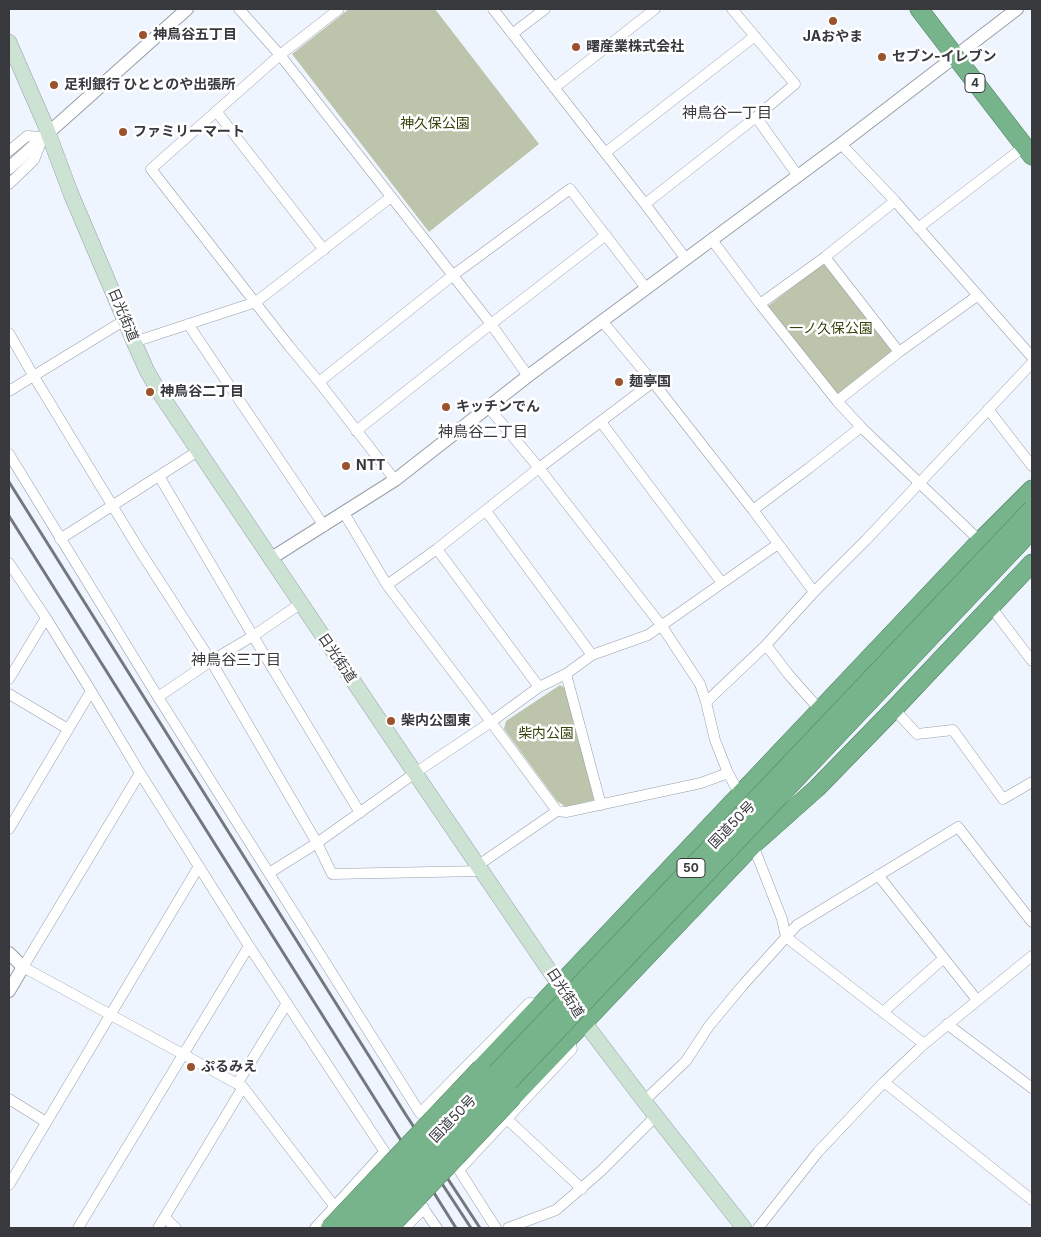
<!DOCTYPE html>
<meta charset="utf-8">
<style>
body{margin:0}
#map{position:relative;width:1041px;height:1237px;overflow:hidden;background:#eff5ff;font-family:Inter,sans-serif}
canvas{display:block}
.frame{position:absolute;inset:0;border:10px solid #37393d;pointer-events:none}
</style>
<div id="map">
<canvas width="1041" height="1237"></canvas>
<div class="frame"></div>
</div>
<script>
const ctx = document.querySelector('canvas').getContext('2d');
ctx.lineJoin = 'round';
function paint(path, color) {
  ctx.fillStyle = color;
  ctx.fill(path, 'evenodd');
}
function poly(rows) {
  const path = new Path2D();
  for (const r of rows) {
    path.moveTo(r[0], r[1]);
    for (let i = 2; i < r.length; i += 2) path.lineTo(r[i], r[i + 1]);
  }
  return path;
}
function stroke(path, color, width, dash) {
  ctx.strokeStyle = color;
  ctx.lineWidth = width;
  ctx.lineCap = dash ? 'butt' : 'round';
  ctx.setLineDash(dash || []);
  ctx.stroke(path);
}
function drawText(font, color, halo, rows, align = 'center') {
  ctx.font = font + ' Inter,"Noto Sans JP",sans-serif';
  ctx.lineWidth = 5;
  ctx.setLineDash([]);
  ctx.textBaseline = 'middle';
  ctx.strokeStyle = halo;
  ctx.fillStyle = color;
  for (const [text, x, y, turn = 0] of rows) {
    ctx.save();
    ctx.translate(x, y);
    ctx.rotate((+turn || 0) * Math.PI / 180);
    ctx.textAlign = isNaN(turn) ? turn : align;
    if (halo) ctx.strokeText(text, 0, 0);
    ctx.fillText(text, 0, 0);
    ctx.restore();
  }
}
paint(poly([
 [349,9,435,9,539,144,429,232,292,54],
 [824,263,893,352,837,395,768,306],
 [560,685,568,690,594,800,566,807,557,801,504,729,506,721]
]), '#bcc5ab');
const minor = poly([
 [239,9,280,55,491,324,528,376],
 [339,9,280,55,151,169,289,346,319,382,395,480],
 [493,9,645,204,686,259],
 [512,34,545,9],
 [554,88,655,9],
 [216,111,324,250],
 [756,117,798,176],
 [841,144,895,201,1032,357],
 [9,151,27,136,43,137,34,160,9,184],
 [605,153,755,36],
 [645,204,756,117,795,84,732,9],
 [918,228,1025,146],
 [712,240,760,304,837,401,861,427,980,541],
 [825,257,899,352],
 [760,304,825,257,895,201],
 [602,321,653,382,753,510,814,592],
 [188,324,324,526],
 [9,333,33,375,140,551,211,661,253,636,300,604],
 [134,342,256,302,391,197],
 [319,382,452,276,570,189,646,288],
 [9,391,125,320],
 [837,401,899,352,977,296],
 [488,407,539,468,661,625,700,684,706,702,715,740,728,773,740,795],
 [988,409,1032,466],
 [601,422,722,583],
 [356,431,491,324,606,235],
 [9,454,158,697,420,1113,529,1003,540,1004],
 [159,476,253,636,360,813],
 [753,510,809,468,861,427],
 [486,511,592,655],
 [344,513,387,585,491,722,557,811],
 [60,539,198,451],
 [437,549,539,687],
 [9,563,46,618,91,691,140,773,249,946,394,1166],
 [387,585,437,549,539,468,653,382],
 [991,607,1032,661],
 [766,645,789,675,820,710],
 [566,674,601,805],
 [9,679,46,618],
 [9,694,68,729],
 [158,697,211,661,317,843,332,874,481,871],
 [706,702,766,645,814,592,866,540,1032,363],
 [894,709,917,734,953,730,1003,799,1032,782],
 [140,773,23,967,243,1087,335,1207],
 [9,829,91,691],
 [753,845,782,919,786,937,924,1044],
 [477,866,557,811,566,812,701,783,728,773],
 [269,873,317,843,415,773,491,722,539,687,566,674,592,655,648,635,778,544],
 [878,875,977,1000],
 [883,1012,944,958],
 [947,1024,1032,1088],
 [884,1082,1032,1200],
 [237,1084,287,1003],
 [9,1099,46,1122],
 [644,1101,686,1061,709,1026,743,985,797,925,958,827,1032,922],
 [507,1119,582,1189],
 [9,1185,199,866],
 [414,1195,437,1228],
 [165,1218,176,1228],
 [78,1228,249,946],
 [158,1228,243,1087],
 [315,1228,384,1152],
 [405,1228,424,1208],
 [496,1228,459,1170,572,1049,569,1037],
 [508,1228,556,1210,601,1171,656,1116],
 [758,1228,818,1152,884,1082,924,1044,1032,956]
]);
const tertiary = poly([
 [9,168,187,9],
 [270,559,395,480,528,376,841,144,1017,9],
 [9,953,23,967,9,991]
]);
const secondary = poly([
 [9,42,44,122,71,194,134,342,147,371,161,395,415,773,566,995],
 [578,1014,644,1101,744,1228]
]);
const trunk = poly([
 [919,9,1032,156],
 [481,1068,980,541,1032,489],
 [513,1097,753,845,817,788,894,709,1032,563]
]);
stroke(minor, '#989ea7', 11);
stroke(tertiary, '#989ea7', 14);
stroke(secondary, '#989ea7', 16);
stroke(trunk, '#4a7d5d', 19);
stroke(minor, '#fff', 10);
stroke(tertiary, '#fff', 12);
stroke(secondary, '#cce3d4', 15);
stroke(trunk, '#77b48b', 18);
stroke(poly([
 [9,482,406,1115,480,1228],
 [9,516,456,1228],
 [437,1176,471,1228]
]), '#74787e', 3);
const trunkBridge = poly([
 [330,1228,481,1068],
 [349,1228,1032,509],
 [370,1228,1032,530],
 [389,1228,513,1097]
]);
stroke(trunkBridge, '#4a7d5d', 19, []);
stroke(trunkBridge, '#77b48b', 18);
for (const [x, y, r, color] of [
 [833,21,5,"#9a532c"],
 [143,35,5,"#9a532c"],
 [576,47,5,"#9a532c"],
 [882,57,5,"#9a532c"],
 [54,85,5,"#9a532c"],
 [123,132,5,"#9a532c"],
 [619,382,5,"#9a532c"],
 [150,392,5,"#9a532c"],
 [446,407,5,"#9a532c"],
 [346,466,5,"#9a532c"],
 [391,721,5,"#9a532c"],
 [191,1067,5,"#9a532c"]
]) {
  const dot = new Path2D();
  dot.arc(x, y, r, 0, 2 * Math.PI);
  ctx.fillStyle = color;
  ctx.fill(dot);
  stroke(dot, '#fff', 2);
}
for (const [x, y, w] of [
 [975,83,20],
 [691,868,28]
]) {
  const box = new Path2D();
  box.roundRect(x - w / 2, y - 9.5, w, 19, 4);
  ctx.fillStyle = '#fff';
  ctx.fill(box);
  stroke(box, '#37393d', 1);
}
drawText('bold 12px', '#37393d', null, [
 ["4",975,83],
 ["50",691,868]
]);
drawText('bold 14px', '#37393d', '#fff', [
 ["神鳥谷五丁目",153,35],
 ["JAおやま",833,37,"center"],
 ["曙産業株式会社",586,47],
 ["セブン-イレブン",892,57],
 ["足利銀行 ひととのや出張所",64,85],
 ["ファミリーマート",133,132],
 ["麺亭国",629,382],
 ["神鳥谷二丁目",160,392],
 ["キッチンでん",456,407],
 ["NTT",356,466],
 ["柴内公園東",401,721],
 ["ぷるみえ",201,1067]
], 'left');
drawText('14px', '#36440c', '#fff', [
 ["神久保公園",435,124],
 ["一ノ久保公園",831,329],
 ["柴内公園",546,734]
]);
drawText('14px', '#37393d', '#fff', [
 ["日光街道",123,315,67],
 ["日光街道",337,658,56],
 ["国道50号",732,825,-46],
 ["日光街道",565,993,57],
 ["国道50号",453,1119,-46]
]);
drawText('15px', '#37393d', '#fff', [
 ["神鳥谷一丁目",727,113],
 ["神鳥谷二丁目",483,432],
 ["神鳥谷三丁目",236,660]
]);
</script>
